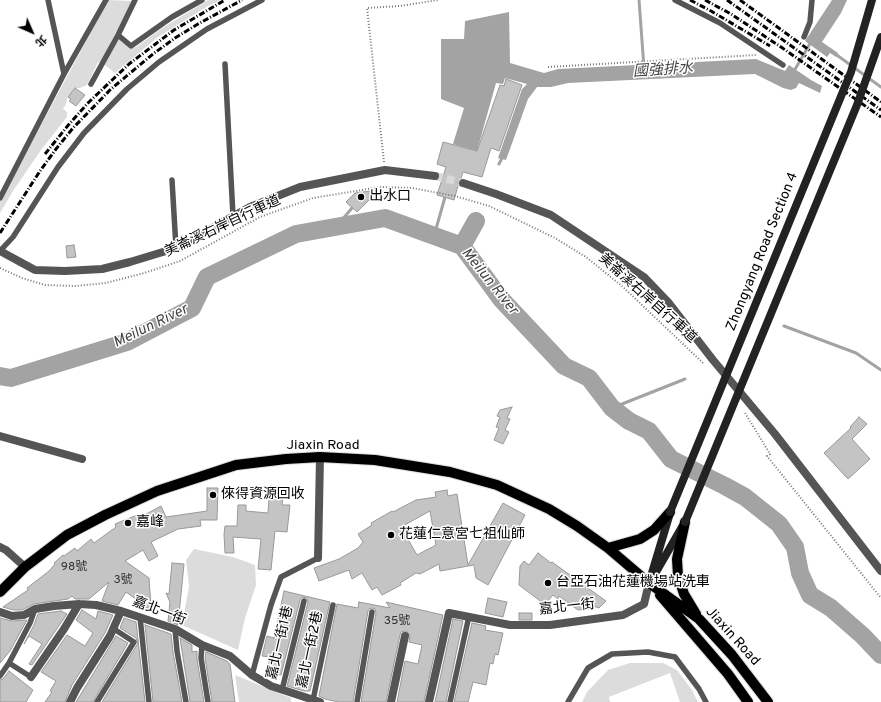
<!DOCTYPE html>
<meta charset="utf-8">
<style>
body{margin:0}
#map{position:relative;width:881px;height:702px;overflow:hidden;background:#fff;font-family:Overpass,"Noto Sans TC",sans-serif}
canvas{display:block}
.north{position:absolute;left:12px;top:12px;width:40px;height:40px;-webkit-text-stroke:3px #fff;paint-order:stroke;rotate:135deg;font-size:11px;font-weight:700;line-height:16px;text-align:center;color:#000}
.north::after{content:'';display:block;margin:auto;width:14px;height:18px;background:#000;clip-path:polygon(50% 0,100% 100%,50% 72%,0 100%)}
</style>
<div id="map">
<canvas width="881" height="702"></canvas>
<div class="north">北</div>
</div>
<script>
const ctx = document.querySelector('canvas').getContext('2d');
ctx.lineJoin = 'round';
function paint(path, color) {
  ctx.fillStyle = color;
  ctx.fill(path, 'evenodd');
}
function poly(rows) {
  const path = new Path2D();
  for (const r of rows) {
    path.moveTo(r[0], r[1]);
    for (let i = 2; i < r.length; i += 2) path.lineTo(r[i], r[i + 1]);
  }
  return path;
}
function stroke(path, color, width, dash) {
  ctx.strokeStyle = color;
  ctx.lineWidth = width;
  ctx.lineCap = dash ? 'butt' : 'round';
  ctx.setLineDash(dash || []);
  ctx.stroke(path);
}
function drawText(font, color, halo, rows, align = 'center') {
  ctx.font = font + ' Overpass,"Noto Sans TC",sans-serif';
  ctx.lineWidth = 3;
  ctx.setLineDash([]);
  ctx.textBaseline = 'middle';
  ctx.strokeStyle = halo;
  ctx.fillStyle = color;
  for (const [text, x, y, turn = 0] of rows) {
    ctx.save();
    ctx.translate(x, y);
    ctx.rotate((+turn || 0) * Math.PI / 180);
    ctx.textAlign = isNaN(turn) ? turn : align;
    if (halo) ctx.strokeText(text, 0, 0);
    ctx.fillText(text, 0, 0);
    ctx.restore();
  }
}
paint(poly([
 [108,0,131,1,130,5,100,63,98,62,87,85,80,88,75,88,68,96,66,104,63,109,67,112,67,117,41,150,13,191,0,213,0,202],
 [208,0,221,0,208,6,158,37,115,73,105,65,116,43,119,39,131,49,136,47,161,29],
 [194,549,233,557,255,565,256,585,245,618,238,650,182,625,189,586,186,560],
 [630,663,663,663,677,670,692,690,698,702,680,702,670,673,609,697,610,702,582,702,587,692,608,670],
 [235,675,291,698,291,702,239,702]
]), '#dcdcdc');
paint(poly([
 [832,0,847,0,841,13,822,42,838,53,836,57,830,53,827,57,805,41],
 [509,12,510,63,544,73,558,69,756,59,785,71,789,65,811,80,822,86,820,93,799,83,796,88,791,90,783,88,755,74,568,83,551,87,537,87,528,99,506,160,498,158,522,89,527,84,505,78,503,84,496,83,477,151,453,144,464,108,441,99,441,39,464,39,465,21]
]), '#a3a3a3');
stroke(poly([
 [639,0,644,68],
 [834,53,881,87],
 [794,71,811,42],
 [499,164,503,156],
 [336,227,352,208],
 [434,236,445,197],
 [784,326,856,353,881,370],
 [612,408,685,379]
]), '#a3a3a3', 3);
stroke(poly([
 [462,246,476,221],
 [0,376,11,378,127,342,192,308,207,277,296,234,385,218,462,246,501,299,564,366,589,378,612,408,629,421,649,431,671,459,725,486,745,497,779,524,795,547,800,573,810,595,831,608,863,636,881,655]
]), '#a3a3a3', 18);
const building = poly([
 [506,79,522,85,499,151,491,148,482,177,463,172,461,178,458,182,458,186,454,200,437,195,446,167,437,164,443,142,477,151,500,85,504,86,506,79],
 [75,88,85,95,76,106,69,101,71,99,68,97,75,88],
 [379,190,357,212,346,202,355,193,379,190],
 [74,245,76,257,67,258,66,246,74,245],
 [512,407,507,418,510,419,505,430,509,432,503,444,494,440,499,428,496,427,500,417,497,416,500,410,512,407],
 [859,417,867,424,852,439,870,459,848,479,824,453,851,428,850,427,859,417],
 [270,486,284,487,282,505,290,505,287,532,275,531,271,570,258,569,261,539,233,537,234,553,225,553,224,534,225,526,237,526,238,505,246,505,246,511,268,513,270,486],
 [207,488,218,488,217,520,200,520,201,526,178,529,151,542,158,556,149,561,143,550,125,561,149,578,151,607,141,608,140,602,126,592,118,605,102,601,109,582,89,599,75,599,72,596,68,599,34,604,22,610,13,610,3,607,28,590,27,588,49,571,55,564,54,563,63,555,64,556,75,548,77,551,91,539,94,543,116,527,115,524,137,515,139,518,161,506,166,517,207,511,207,488],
 [447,490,448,496,457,494,468,565,503,503,525,515,488,585,476,578,474,565,440,571,439,564,420,574,416,573,400,583,401,585,382,595,377,587,372,590,362,573,352,579,349,570,319,581,314,568,339,559,358,548,363,542,358,534,372,525,371,523,392,511,393,512,416,500,436,497,435,492,447,490],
 [430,511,436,545,417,555,401,527,430,511],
 [538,553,551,563,552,562,606,601,599,608,593,606,590,609,578,610,559,596,558,599,553,595,547,602,545,601,543,603,519,585,520,566,524,561,529,565,538,553],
 [172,563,184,564,178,625,168,621,170,602,166,593,169,594,172,563],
 [284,591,330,602,310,691,304,691,287,686,308,602,307,598,302,597,300,600,281,675,267,672,270,657,262,656,267,636,274,638,284,591],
 [488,598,507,602,503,617,485,613,488,598],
 [359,602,390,608,386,602,443,615,424,702,397,702,405,661,418,664,422,645,409,642,410,635,406,631,401,632,400,635,386,702,361,702,376,613,375,609,372,608,369,609,368,611,353,702,338,702,325,699,319,696,337,604,358,608,359,602],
 [82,610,96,619,98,611,113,615,105,633,72,685,65,702,45,702,52,692,50,691,56,681,41,672,67,635,85,646,93,633,76,620,82,610],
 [61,611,67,614,32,665,29,664,42,644,29,636,24,644,34,625,38,614,61,611],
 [519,613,532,613,532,620,519,620,519,613],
 [0,618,12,621,27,620,10,651,0,663,0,618],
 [124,618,136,622,145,702,102,702,138,643,136,638,120,628,124,618],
 [453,619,463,621,446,702,435,702,453,619],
 [472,623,486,626,485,630,503,633,498,655,495,654,493,664,490,663,486,685,473,682,468,702,454,702,472,623],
 [145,625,171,634,173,652,182,702,153,702,145,625],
 [116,636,128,643,93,702,76,702,116,636],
 [180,638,192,645,192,652,197,651,197,659,204,702,190,702,180,638],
 [206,652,227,661,230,664,235,702,212,702,205,658,206,652],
 [9,671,33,690,26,702,0,702,0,680,3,679,9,671]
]);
paint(building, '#c4c4c4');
stroke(building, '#999', 1);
stroke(poly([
 [435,176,463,183]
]), '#d9d9d9', 8, [8, 4]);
const primary = poly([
 [685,522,677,559,678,576,684,594,696,614],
 [608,548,640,539,654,530,670,512],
 [0,592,25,567,67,535,105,515,157,491,236,465,286,459,320,457,375,460,450,472,497,485,549,509,577,526,608,548,649,583,699,619,732,655,768,702],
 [660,595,728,674,748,702]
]);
stroke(primary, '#dbdbdb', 12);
stroke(poly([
 [548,67,756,55],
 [384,162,367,8,400,6,438,0],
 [0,268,22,278,45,285,75,286,106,283,144,273,180,261,260,217,313,198,380,187,412,188,455,196,489,206,555,238,586,257,623,287,703,363],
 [745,413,770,454,767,456,881,598]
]), '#777', 2, [1, 2]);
stroke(poly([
 [675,0,720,23,783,65],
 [118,35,135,0],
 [804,37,810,22,812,0],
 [225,64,233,216],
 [64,74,106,0],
 [91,84,118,35,131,46,172,17,202,0],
 [172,180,176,248],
 [0,198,64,74,48,0],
 [0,251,13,237,58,167,84,133,127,89,159,62,207,29,262,0],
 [140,617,149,702],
 [175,629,177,651,186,702],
 [202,645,201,658,208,702],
 [9,663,31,677],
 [252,675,271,605,281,577,318,558],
 [0,676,9,663,30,623,35,609],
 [282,690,304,601],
 [313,700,333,605],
 [97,702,134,642,114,629,115,626],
 [357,702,372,612],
 [450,702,469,616],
 [568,702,588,668,612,654,648,652,675,657,699,689,706,702]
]), '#555', 5.5);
stroke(poly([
 [463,183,496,194,551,215,644,277,668,302,713,360,775,434,881,571],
 [0,251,35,270,65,271,102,269,130,262,176,248,250,207,300,187,385,170,435,176],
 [0,436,82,459],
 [0,547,6,550,25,567],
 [318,558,320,457],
 [0,612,12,616,24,615,35,609,54,606,79,604,96,605,121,611,175,629,202,645,230,656,252,675,271,686,320,702],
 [31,677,64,629,79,604],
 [70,702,77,688,110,636,121,611],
 [391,702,405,636],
 [429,702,449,613,510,625,550,625,623,615,644,604,649,583]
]), '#555', 8);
stroke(poly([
 [656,572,682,527],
 [649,583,670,513]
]), '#222', 8);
stroke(primary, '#000', 10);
stroke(poly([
 [690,0,711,11,770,46],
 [705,0,731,14,781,47,881,117],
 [727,0,881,110],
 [740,0,881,102],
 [45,154,70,123,89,102,129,64,174,30,225,0],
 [0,233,40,171,56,149,73,128,111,89,153,54,175,38,198,24,242,0]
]), '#000', 3, [6, 2, 1, 2]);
stroke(poly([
 [670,512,851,72,872,0],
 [685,522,857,105,881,37]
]), '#222', 8);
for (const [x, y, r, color] of [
 [361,197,4,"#000"],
 [213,495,4,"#000"],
 [128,523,4,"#000"],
 [391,535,4,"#000"],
 [548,583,4,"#000"]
]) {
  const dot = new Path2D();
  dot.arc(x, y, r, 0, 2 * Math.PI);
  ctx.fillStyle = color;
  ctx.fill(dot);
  stroke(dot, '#fff', 1.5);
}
drawText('12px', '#313131', null, [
 ["98號",74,568],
 ["3號",123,581],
 ["35號",397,622]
]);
drawText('14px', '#000', '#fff', [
 ["出水口",369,197],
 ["倈得資源回收",221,495],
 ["嘉峰",136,523],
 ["花蓮仁意宮七祖仙師",399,535],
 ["台亞石油花蓮機場站洗車",556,583]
], 'left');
drawText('14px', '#000', '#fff', [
 ["美崙溪右岸自行車道",223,227,-25],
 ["Zhongyang Road Section 4",763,252,-68],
 ["美崙溪右岸自行車道",647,299,42],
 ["Jiaxin Road",323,446],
 ["嘉北一街",567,608,-6],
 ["嘉北一街",159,612,21],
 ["Jiaxin Road",732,637,48],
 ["嘉北一街1巷",281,643,-77],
 ["嘉北一街2巷",311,650,-78]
]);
drawText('italic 15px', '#444', '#fff', [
 ["國強排水",663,71,-4],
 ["Meilun River",489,282,51],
 ["Meilun River",151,327,-26]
]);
</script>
